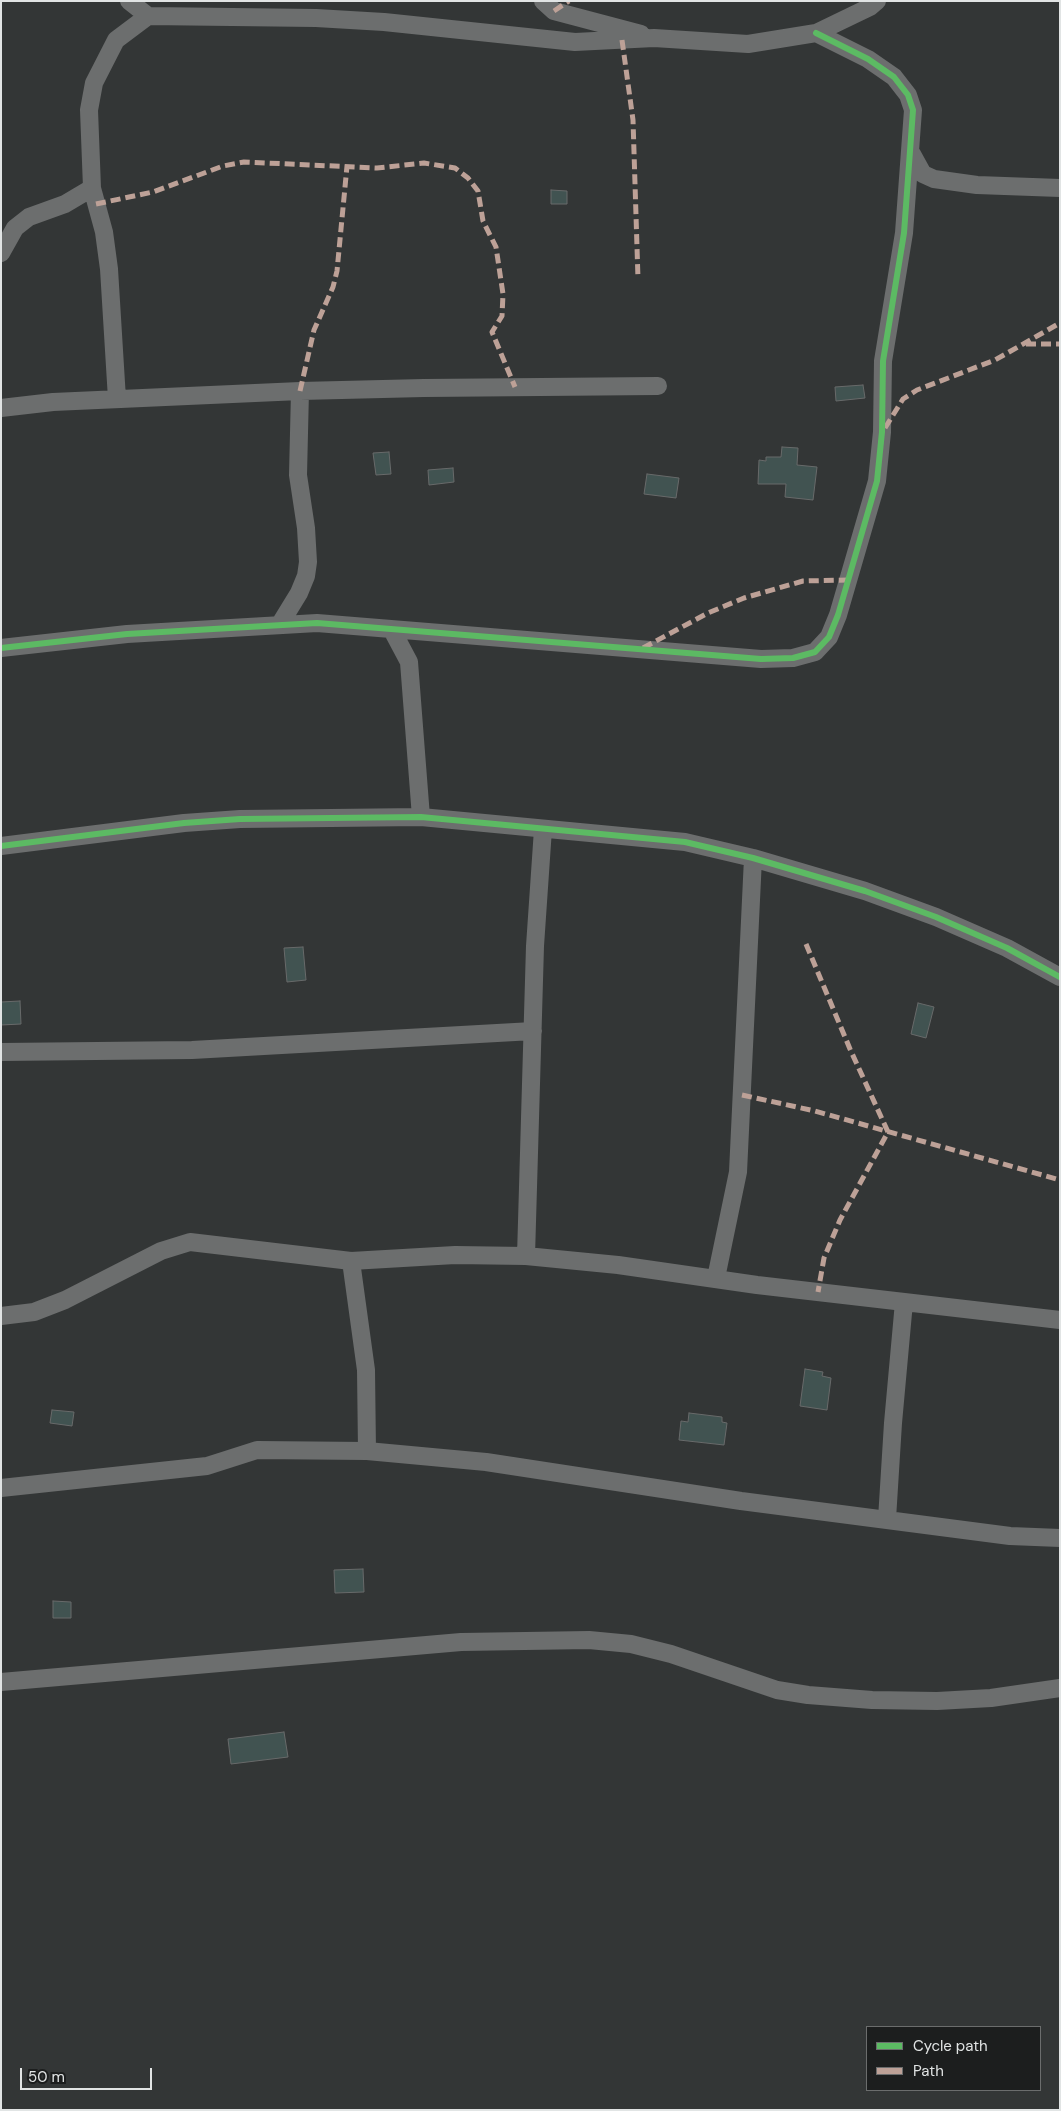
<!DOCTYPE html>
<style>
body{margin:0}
#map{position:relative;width:1061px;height:2111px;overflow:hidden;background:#333636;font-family:"DM Sans",sans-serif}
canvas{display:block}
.frame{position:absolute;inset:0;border:2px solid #e1e4e4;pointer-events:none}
.legend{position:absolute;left:866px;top:2026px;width:175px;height:65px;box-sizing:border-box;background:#1c1e1e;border:1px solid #6b6d6d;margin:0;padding:6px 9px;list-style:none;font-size:15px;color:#e1e4e4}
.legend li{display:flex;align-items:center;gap:10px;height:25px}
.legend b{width:25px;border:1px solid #6b6d6d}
.scale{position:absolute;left:20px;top:2068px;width:132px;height:22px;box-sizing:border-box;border:2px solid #e1e4e4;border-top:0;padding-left:6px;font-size:15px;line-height:18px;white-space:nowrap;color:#e1e4e4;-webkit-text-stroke:4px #1c1e1e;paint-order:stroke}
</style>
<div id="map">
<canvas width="1061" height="2111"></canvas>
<div class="frame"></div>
<ul class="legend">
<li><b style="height:6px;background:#5cba63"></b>Cycle path</li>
<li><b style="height:6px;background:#bda197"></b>Path</li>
</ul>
<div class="scale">50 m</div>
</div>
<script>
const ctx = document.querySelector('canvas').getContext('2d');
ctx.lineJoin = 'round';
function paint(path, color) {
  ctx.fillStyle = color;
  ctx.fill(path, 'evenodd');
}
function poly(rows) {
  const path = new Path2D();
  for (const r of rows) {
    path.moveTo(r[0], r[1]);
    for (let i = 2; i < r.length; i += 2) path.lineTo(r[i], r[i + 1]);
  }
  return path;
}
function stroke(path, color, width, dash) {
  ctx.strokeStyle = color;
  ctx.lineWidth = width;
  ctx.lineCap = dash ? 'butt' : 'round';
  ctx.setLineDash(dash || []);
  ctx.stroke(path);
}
const building = poly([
 [551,190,567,191,567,204,551,204,551,190],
 [863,385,865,398,836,401,835,387,863,385],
 [782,447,798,448,797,465,817,467,813,500,785,497,786,484,758,484,759,460,766,461,766,457,781,457,782,447],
 [389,452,391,474,376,475,373,453,389,452],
 [453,468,454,482,429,485,428,470,453,468],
 [647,474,679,478,676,498,644,494,647,474],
 [303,947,306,980,287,982,284,948,303,947],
 [20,1001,21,1024,1,1025,1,1002,20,1001],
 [918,1003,934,1007,926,1038,911,1034,918,1003],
 [805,1369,823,1372,822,1376,831,1378,827,1410,800,1406,805,1369],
 [52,1410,74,1412,72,1426,50,1423,52,1410],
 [689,1413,722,1417,722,1422,727,1423,724,1445,679,1440,681,1421,688,1422,689,1413],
 [363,1569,364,1592,335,1593,334,1570,363,1569],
 [53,1601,71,1602,71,1618,53,1618,53,1601],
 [284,1732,288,1757,231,1764,228,1739,284,1732]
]);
paint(building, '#415351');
stroke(building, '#686a6a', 1);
stroke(poly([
 [129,1,148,16,316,18,384,22,575,42,654,38,748,44,816,33,870,7,877,1],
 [543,1,554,11,641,34],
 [912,154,923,174,934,179,977,185,1060,188],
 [1,253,15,228,29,217,65,204,92,188],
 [117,399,109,269,104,232,92,188,89,110,94,83,116,40,148,16],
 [1,408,53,402,300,391,424,388,658,386],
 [280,624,299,593,306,576,308,562,306,528,298,475,300,391],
 [392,630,409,662,421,817],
 [1,648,127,634,317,623,761,659,793,658,815,652,829,637,838,615,877,481,882,432,883,361,904,233,913,110,908,95,894,77,868,59,816,33],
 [1,846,184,823,240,819,421,817,685,842,753,858,865,891,936,917,1007,948,1060,977],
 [1,1052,192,1050,533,1031],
 [526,1256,535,946,543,829],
 [351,1261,366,1370,367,1451],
 [716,1278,738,1172,753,858],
 [1,1316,34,1312,65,1300,161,1251,190,1242,351,1261,455,1255,526,1256,618,1265,757,1285,1060,1320],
 [1,1488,207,1466,257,1450,367,1451,486,1462,741,1501,1010,1536,1060,1538],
 [887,1519,893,1423,904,1302],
 [1,1682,461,1642,589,1640,631,1644,671,1654,777,1690,808,1695,872,1700,937,1701,991,1698,1060,1688]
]), '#6c6e6e', 18);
stroke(poly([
 [554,11,569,1],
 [622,40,633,120,638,279],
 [96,204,153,192,223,166,244,162,377,168,424,163,455,168,468,178,478,191,483,221,496,247,503,294,502,316,492,332,515,387],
 [1026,344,1060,344],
 [300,391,314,330,333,287,337,271,347,166],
 [885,428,903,399,917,390,995,360,1060,323],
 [643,648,708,613,744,598,803,581,848,580],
 [806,944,850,1049,888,1132,840,1220,824,1258,818,1292],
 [742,1095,815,1111,1060,1180]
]), '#bda197', 5, [10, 5]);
stroke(poly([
 [1,648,127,634,317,623,761,659,793,658,815,652,829,637,838,615,877,481,882,432,883,361,904,233,913,110,908,95,894,77,868,59,816,33],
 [1,846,184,823,240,819,421,817,685,842,753,858,865,891,936,917,1007,948,1060,977]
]), '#5cba63', 6);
</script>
